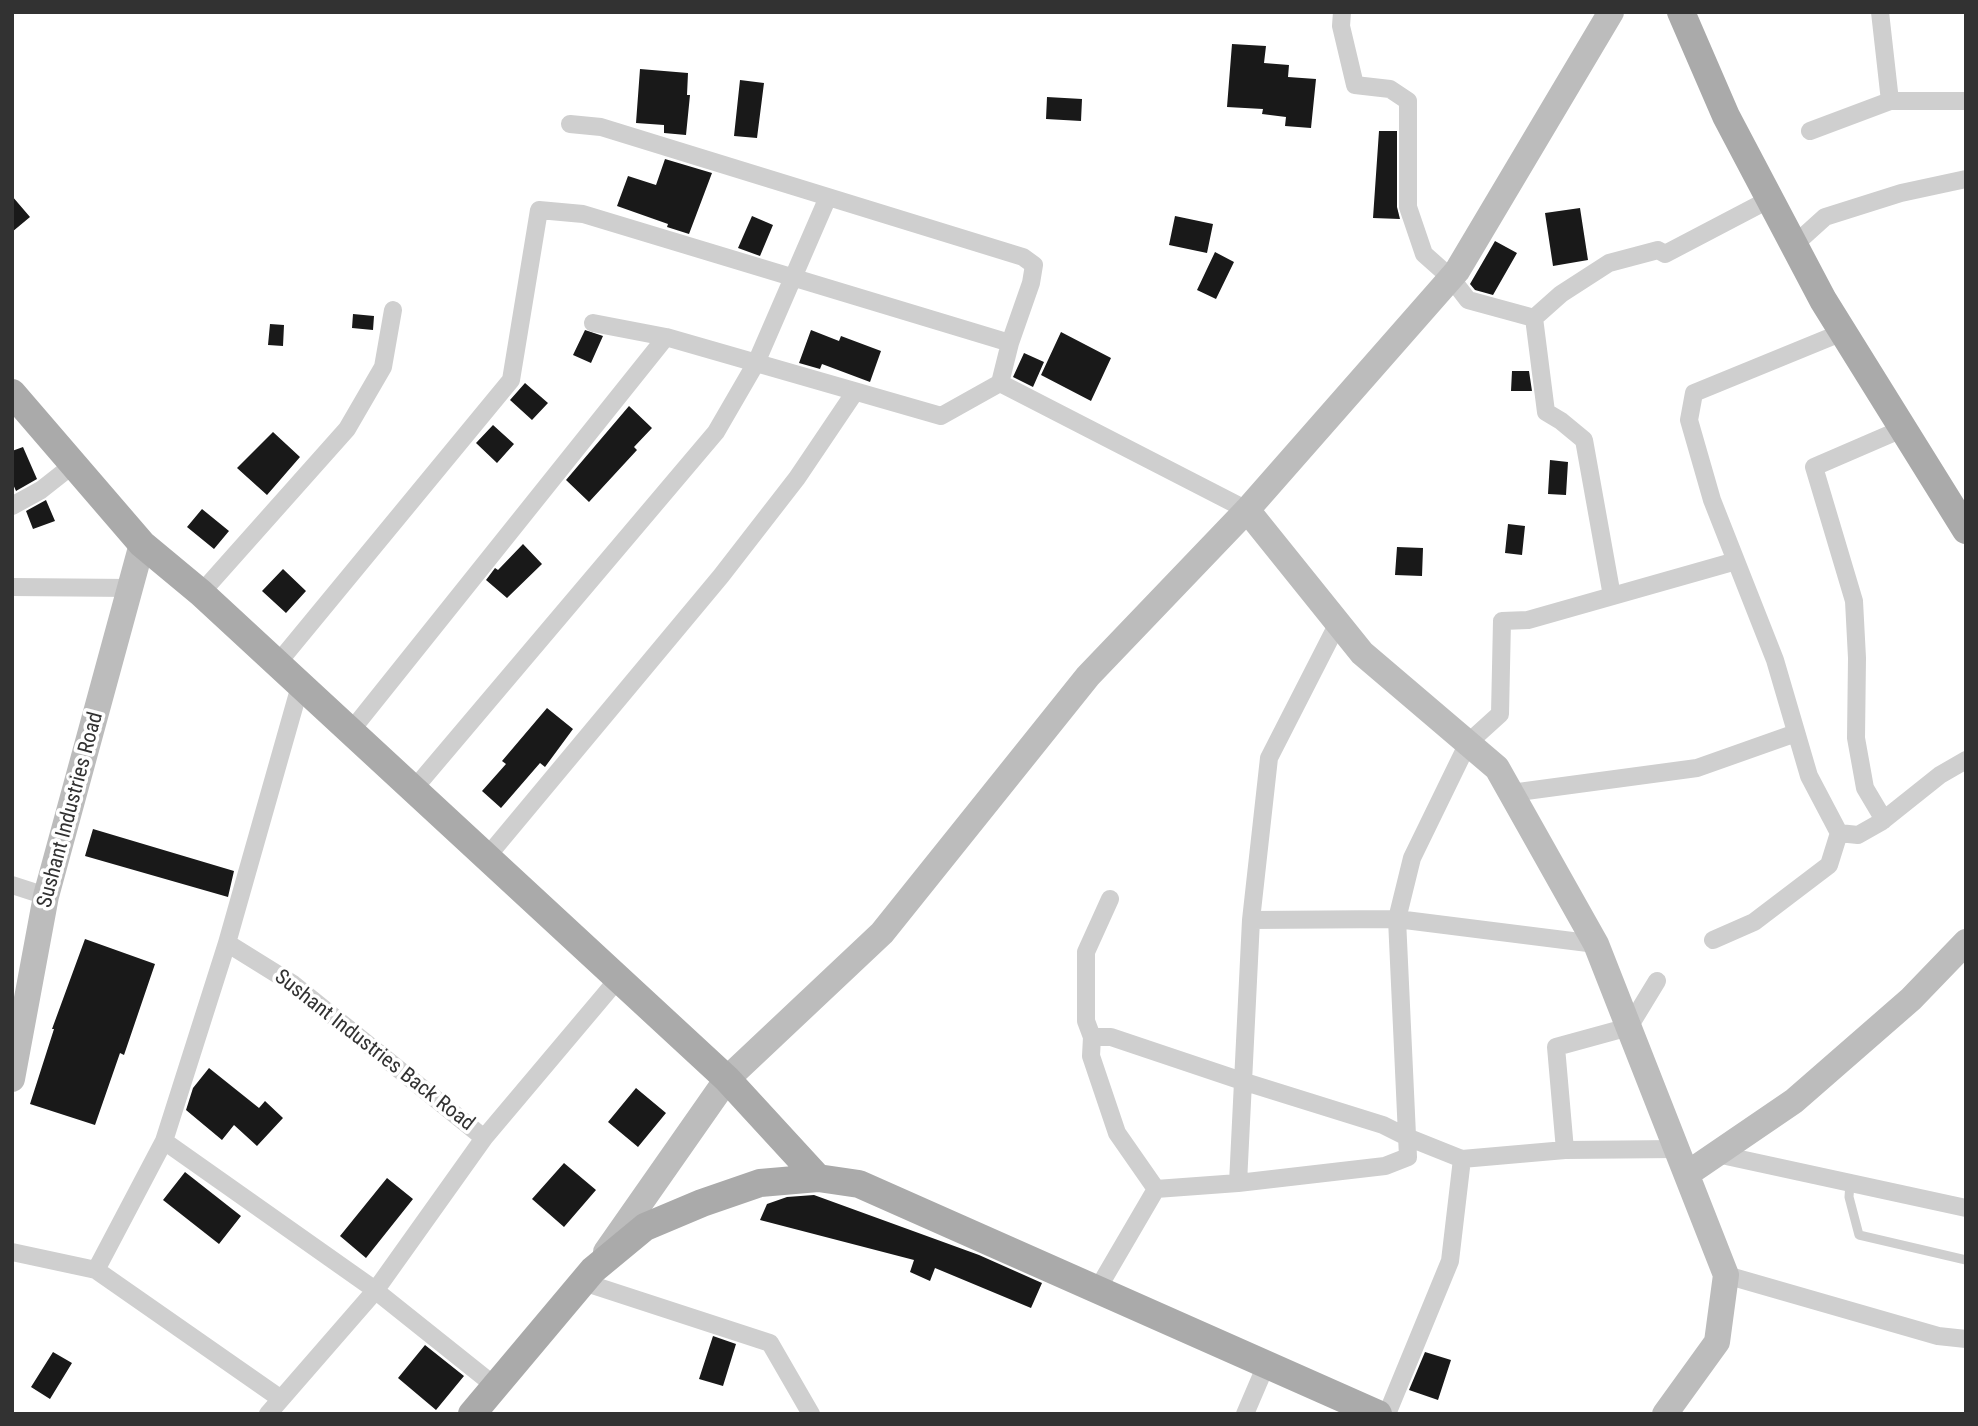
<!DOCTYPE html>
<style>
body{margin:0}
#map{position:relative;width:1978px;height:1426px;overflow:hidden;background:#fff;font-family:"Roboto Condensed",sans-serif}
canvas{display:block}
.frame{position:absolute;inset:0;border:14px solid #323232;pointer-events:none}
</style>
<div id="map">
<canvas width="1978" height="1426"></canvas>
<div class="frame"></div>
</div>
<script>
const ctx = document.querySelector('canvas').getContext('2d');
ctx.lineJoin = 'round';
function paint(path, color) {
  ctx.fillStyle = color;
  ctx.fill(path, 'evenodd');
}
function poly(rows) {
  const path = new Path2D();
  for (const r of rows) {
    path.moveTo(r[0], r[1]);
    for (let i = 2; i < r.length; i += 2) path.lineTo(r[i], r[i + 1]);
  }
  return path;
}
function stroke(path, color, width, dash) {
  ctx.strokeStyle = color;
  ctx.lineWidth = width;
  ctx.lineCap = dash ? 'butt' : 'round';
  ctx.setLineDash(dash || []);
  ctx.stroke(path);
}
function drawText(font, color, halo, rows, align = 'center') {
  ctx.font = font + ' "Roboto Condensed",sans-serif';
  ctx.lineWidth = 7;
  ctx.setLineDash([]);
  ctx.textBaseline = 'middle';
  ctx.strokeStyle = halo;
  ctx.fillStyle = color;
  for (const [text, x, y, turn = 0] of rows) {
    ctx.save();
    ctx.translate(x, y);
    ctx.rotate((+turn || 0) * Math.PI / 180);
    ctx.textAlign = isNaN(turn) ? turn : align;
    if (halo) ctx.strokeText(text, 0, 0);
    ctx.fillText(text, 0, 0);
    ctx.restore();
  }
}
paint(poly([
 [1232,44,1266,46,1264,63,1289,65,1288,77,1316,79,1311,128,1285,126,1286,117,1262,114,1263,109,1227,107],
 [640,69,688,73,687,95,690,95,686,135,664,133,664,125,636,123],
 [740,80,764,83,757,138,734,136],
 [1047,97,1082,99,1081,121,1046,119],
 [1379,131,1397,131,1397,207,1400,219,1373,218],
 [665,159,712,173,689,234,667,227,668,224,617,206,628,176,656,185],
 [12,196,30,217,12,232],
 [1580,208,1588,260,1553,266,1545,213],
 [752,216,773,225,760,256,738,248],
 [1175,216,1213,224,1207,253,1169,245],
 [1495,241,1517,253,1493,295,1475,290,1470,284],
 [1215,252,1234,262,1216,299,1197,290],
 [353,314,374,316,373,330,352,328],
 [270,324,284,325,283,346,268,345],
 [585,330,603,336,591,363,573,355],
 [811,330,839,341,841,336,881,351,870,382,822,364,820,369,799,363],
 [1061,332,1111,358,1091,401,1041,375],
 [1024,353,1044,362,1033,387,1013,377],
 [1512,371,1529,371,1532,391,1511,391],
 [525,383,548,403,532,420,510,400],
 [629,406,652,428,634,447,637,450,589,502,566,480],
 [493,425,514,444,497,463,476,443],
 [273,432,300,457,267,495,237,468],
 [23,447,37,479,16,491,12,482,12,451],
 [1550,460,1568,462,1566,495,1548,494],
 [46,500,55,521,33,529,26,511],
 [202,509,229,531,214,549,187,527],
 [1508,524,1525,526,1522,555,1505,553],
 [523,544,542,564,507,598,486,580,495,568,498,570],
 [1397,547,1423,548,1422,576,1395,575],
 [283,569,306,591,286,613,262,591],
 [547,708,573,729,545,767,540,763,501,808,482,791,506,764,502,761],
 [93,829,234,871,228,897,85,856],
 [85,939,155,964,124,1055,120,1053,95,1125,30,1104,54,1029,52,1029],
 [209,1068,259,1108,265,1101,283,1118,257,1146,234,1125,222,1140,186,1110,193,1088],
 [636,1088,666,1113,638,1147,608,1122],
 [564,1163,596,1190,564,1227,532,1199],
 [185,1172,241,1216,219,1244,163,1200],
 [387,1178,413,1199,366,1258,340,1236],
 [814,1195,979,1255,1042,1283,1031,1308,935,1268,930,1281,910,1272,914,1260,760,1220,767,1204,787,1197],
 [713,1336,736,1344,723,1386,699,1379],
 [425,1345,464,1376,436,1410,398,1378],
 [53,1352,72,1363,50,1399,31,1387],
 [1425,1352,1451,1360,1438,1400,1409,1390]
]), '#191919');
stroke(poly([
 [1850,1183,1849,1197,1859,1235,1966,1260]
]), '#cfcfcf', 9);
stroke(poly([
 [1342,12,1341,26,1355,85,1390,89,1408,101,1408,207,1424,254,1451,278,1468,300,1534,318,1561,294,1609,263,1658,250,1665,254,1770,199],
 [1890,101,1966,101],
 [570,124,601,127,1023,257,1034,265,1031,283,1010,343,1000,383,941,416,666,337,593,323],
 [1810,131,1890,101,1880,12],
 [1794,245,1825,217,1901,193,1966,179],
 [1534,318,1546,412,1561,421,1584,440,1612,596],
 [1000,383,1247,510],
 [12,506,41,490,74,464],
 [1736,561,1712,500,1689,420,1694,393,1843,332],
 [12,587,131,588],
 [201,593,347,429,383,367,393,310],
 [277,664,511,380,539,210,583,214,1010,343],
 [300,686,227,943,164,1141,371,1287,495,1386],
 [350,732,666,337],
 [413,790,716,432,756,363,828,197],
 [1511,793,1697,768,1796,733],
 [1884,820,1865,788,1856,738,1857,658,1854,601,1814,467,1902,429],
 [486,858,721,576,797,478,855,392],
 [12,885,46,896],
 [1110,899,1086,952,1086,1021,1092,1037,1091,1056,1117,1133,1156,1189],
 [1251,920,1269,758,1338,623],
 [1713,940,1754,922,1829,865,1839,833],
 [227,943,293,984,484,1138],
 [1092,1037,1111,1037,1242,1081,1383,1125,1407,1137,1462,1159,1565,1150,1677,1149],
 [1565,1150,1556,1047,1629,1027,1657,981],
 [1717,1154,1966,1208],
 [1238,1183,1251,920,1397,919,1596,944],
 [1156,1189,1238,1183,1385,1166,1408,1157,1397,919,1412,858,1468,743,1500,714,1502,621,1528,620,1736,561,1775,660,1809,776,1839,833,1858,835,1881,822,1940,775,1966,760],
 [12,1252,96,1270,164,1141],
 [96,1270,281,1399],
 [1726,1275,1938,1336,1966,1339],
 [583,1282,770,1343,811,1414],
 [1097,1290,1156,1189],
 [268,1414,375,1291,484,1138,618,979],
 [1245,1414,1266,1365],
 [1387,1414,1450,1261,1462,1159]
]), '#cfcfcf', 18);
stroke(poly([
 [1247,510,1362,653,1497,768,1596,944,1726,1275,1717,1342,1665,1414],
 [12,1079,46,896,142,544],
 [1687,1174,1794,1101,1911,999,1966,942],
 [606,1252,727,1079,882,933,1088,676,1247,510,1457,271,1611,12]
]), '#bcbcbc', 26);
stroke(poly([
 [1681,12,1726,116,1823,300,1966,530],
 [12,393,142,544,201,593,727,1079,818,1178],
 [472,1414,593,1270,645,1227,702,1203,760,1183,818,1178,859,1184,1378,1414]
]), '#aaa', 28);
drawText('21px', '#323232', '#fff', [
 ["Sushant Industries Road",71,810,-75],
 ["Sushant Industries Back Road",374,1051,38]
]);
</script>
